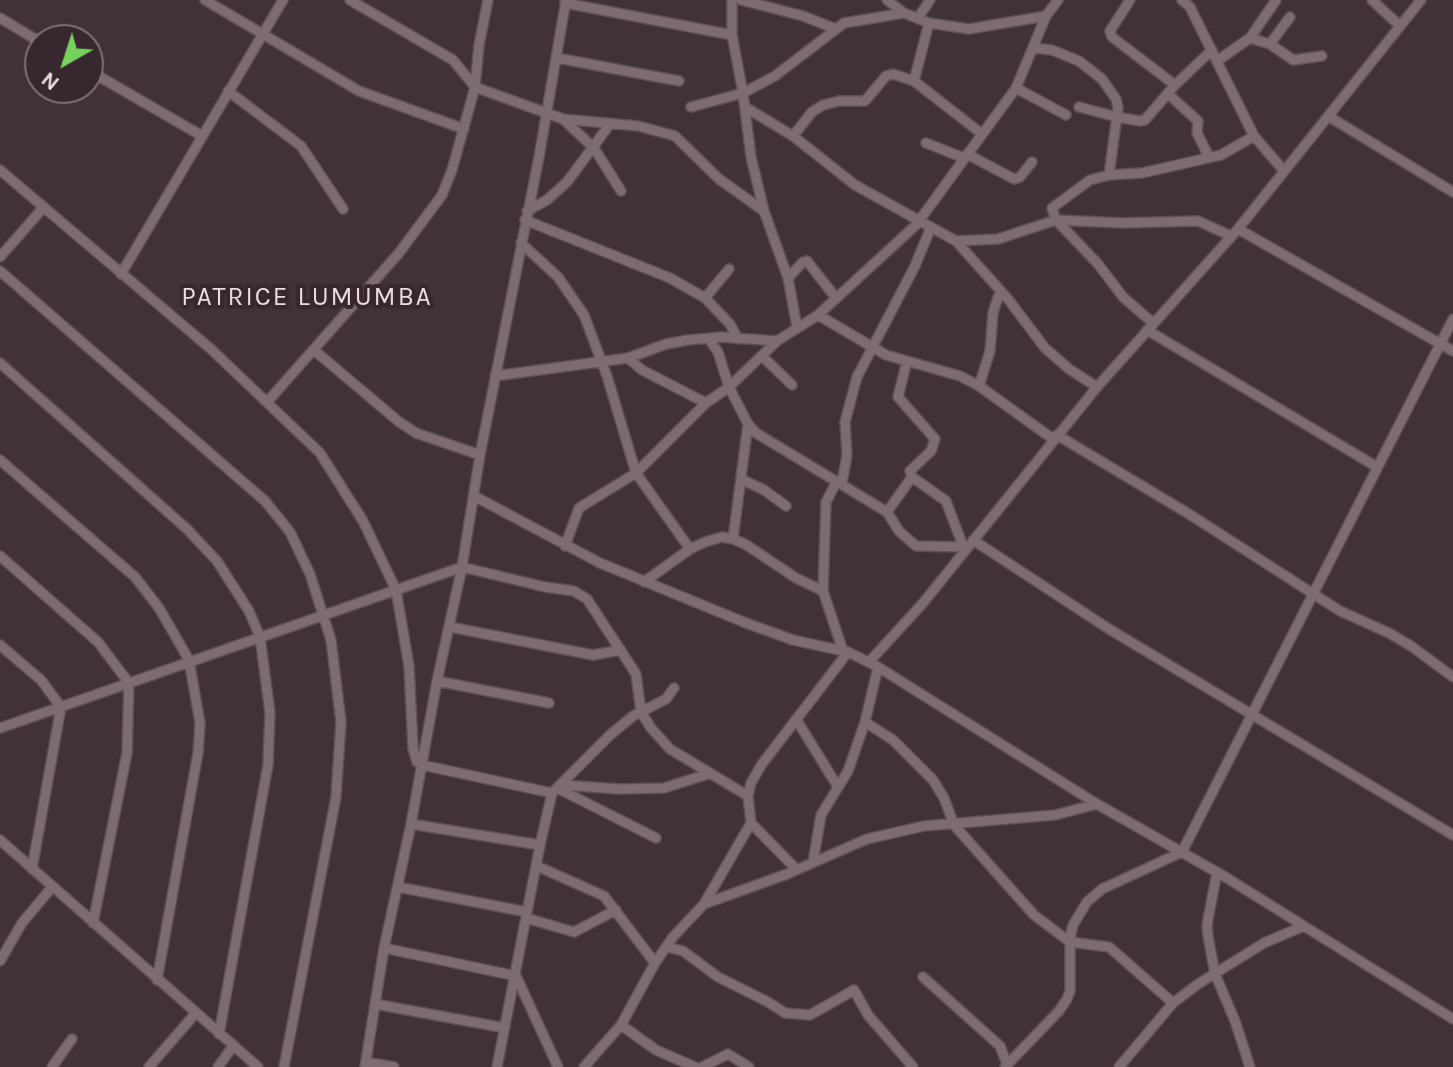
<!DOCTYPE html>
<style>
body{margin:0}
#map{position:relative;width:1453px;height:1067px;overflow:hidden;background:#413139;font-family:Karla,sans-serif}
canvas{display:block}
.north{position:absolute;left:24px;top:24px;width:80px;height:80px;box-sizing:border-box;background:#37272e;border:2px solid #7d7076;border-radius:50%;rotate:219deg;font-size:22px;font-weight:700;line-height:32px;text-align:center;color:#e7dde1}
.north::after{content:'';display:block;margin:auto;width:28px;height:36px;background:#75d25b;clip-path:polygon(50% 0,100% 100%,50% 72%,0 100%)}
</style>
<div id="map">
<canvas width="1453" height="1067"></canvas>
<div class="north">N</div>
</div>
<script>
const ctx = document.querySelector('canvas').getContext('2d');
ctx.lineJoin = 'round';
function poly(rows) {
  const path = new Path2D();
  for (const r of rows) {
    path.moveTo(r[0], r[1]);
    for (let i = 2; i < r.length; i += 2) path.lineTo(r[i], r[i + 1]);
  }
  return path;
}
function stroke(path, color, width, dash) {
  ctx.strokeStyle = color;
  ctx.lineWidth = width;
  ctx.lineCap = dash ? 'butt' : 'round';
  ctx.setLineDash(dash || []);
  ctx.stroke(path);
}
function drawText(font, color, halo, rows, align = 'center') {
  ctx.font = font + ' Karla,sans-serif';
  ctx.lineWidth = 8;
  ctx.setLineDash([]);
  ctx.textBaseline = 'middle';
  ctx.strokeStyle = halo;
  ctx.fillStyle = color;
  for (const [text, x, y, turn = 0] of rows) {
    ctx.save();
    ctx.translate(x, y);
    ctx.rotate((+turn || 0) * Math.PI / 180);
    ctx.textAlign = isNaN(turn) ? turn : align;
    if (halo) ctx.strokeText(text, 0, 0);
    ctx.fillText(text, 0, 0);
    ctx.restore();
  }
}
const minor = poly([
 [205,0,359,91,464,129],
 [350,0,453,60,475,87,563,119,638,126,675,136,719,179,764,211],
 [732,0,732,35,743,93,751,157,764,211,788,278,797,327],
 [741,0,803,16,836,29],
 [887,0,904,13,929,23,969,29,1046,16,1058,0],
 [1130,0,1110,31,1112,37,1175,85],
 [1182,0,1190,7,1254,136,1284,171],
 [1372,0,1400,26],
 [565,3,732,35],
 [0,18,40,42],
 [918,18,930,0],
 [1250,38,1276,0],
 [1270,44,1290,17],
 [1034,48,1052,50,1079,61,1102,79,1116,99,1118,108,1109,175],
 [557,58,679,81],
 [1217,61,1250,38,1270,44,1293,60,1322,56],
 [88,70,202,136],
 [914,81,929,23],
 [1016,88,1066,115],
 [228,91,301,146,343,209],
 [1168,94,1198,121,1197,133,1209,157],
 [691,107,743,93,775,76,844,23,904,13],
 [745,107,793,136,855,185,956,241,1008,299,1045,348,1069,369,1097,387],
 [1079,107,1117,117,1140,121,1145,120,1175,85,1212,50],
 [1328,116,1453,192],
 [563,119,594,148,621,191],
 [793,136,812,112,823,105,839,101,865,101,886,76,893,74,914,81,982,134],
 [926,143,964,158],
 [967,154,1014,179,1020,177,1032,162],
 [0,170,212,350,320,453,363,521,396,590,409,666,413,748,417,762,422,765,552,793],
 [527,211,547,200,567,182,610,124],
 [525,220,670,278,705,298,730,324,738,339],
 [1238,229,1453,351],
 [956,241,998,239,1056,220,1123,223,1198,221,1231,236],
 [521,243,558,277,584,315,607,376,636,473,690,549],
 [0,257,43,208],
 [0,271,265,501,290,532,310,574,331,640,341,722,336,797,284,1067],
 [121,274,283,0],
 [788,278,803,262,807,261,836,298],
 [705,298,729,269],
 [818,315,886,355,960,376,979,386,1053,439],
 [1153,323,1123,297,1098,264,1056,220,1052,208,1090,180,1109,175,1142,173,1221,155,1254,136],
 [1147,330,1377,467],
 [708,338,718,352,729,387,748,424,756,433,887,512,899,531,916,546,968,547],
 [315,351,398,421,416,433,480,455],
 [762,356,792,385],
 [628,358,642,370,706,403],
 [0,363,187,529,217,561,249,611,260,637,270,713,268,765,219,1034],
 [495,376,628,358,666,344,688,340,721,337,777,341],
 [979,386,990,351,993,313,998,297,1003,294],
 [268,401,399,253,442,195,452,170,475,87,479,45,488,0],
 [1057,435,1189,514,1340,611,1389,633,1411,646,1453,677],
 [0,460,135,577,159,608,189,660,200,723,198,753,157,980],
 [912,477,946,501,963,546],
 [741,479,764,490,786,506],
 [842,483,847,455,845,422,857,377,915,266,931,227],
 [474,496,600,563,746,623,793,640,848,652,878,667,1097,804,1227,878,1453,1019],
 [887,512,912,477,910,471,931,451,935,439,898,397,907,361],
 [733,539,748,424],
 [973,540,1109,629,1453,835],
 [565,546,579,508,636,473,706,403,729,387,777,341,818,315,916,225,1016,88,1046,16],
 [0,556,98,642,129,683,127,753,93,923],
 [644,582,690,549,705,542,722,537,733,539,745,544,796,578,823,591,843,651],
 [823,591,826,502,837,481],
 [450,627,593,655,621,650],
 [0,645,41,680,61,707,32,869],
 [869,662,923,603,1097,387,1238,229,1421,0],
 [437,681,549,703],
 [796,719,838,787],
 [865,722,893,740,933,780,944,798,954,825,1034,915,1070,942,1109,947,1173,1003],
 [0,728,462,567,545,587,574,591,587,599,636,674,641,712,651,728,670,749,748,796],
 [562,785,619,789,664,788,708,774],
 [557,788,656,838],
 [411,824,540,845],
 [0,840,258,1067],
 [813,862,821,815,848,771,865,722,878,667],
 [537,866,604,896,655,963],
 [796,869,751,823,748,796,751,783,762,764,848,652],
 [1217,872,1207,925,1208,936,1215,974,1235,1021,1250,1067],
 [398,887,527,912],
 [704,904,787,874,867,839,924,826,1055,815,1097,804],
 [526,918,574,932,616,910],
 [667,947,683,951,718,977,768,1002,785,1013,810,1015,854,990,868,1015,913,1067],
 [384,948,516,976,558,1067],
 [0,961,22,923,52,887],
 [923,977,1000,1046,1007,1064],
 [375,1004,505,1028],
 [621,1025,656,1050,695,1067],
 [366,1062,394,1067],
 [52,1067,72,1039],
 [149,1067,195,1014],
 [218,1067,233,1046],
 [365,1067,384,948,411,824,437,681,462,567,480,455,539,157,566,0],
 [497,1067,540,845,552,793,610,735,633,716,666,699,674,688],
 [584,1067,621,1025,655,963,673,937,704,904,751,823],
 [702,1067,728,1054,749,1067],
 [1005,1067,1059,1011,1067,999,1070,991,1070,938,1073,925,1087,902,1102,889,1182,852,1453,319],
 [1119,1067,1173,1003,1198,984,1264,943,1304,926]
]);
stroke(minor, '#5d5056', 12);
stroke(minor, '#7d6b73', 9);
ctx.letterSpacing = '2px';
drawText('26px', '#e7dde1', '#37272e', [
 ["PATRICE LUMUMBA",307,298]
]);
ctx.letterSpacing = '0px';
</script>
